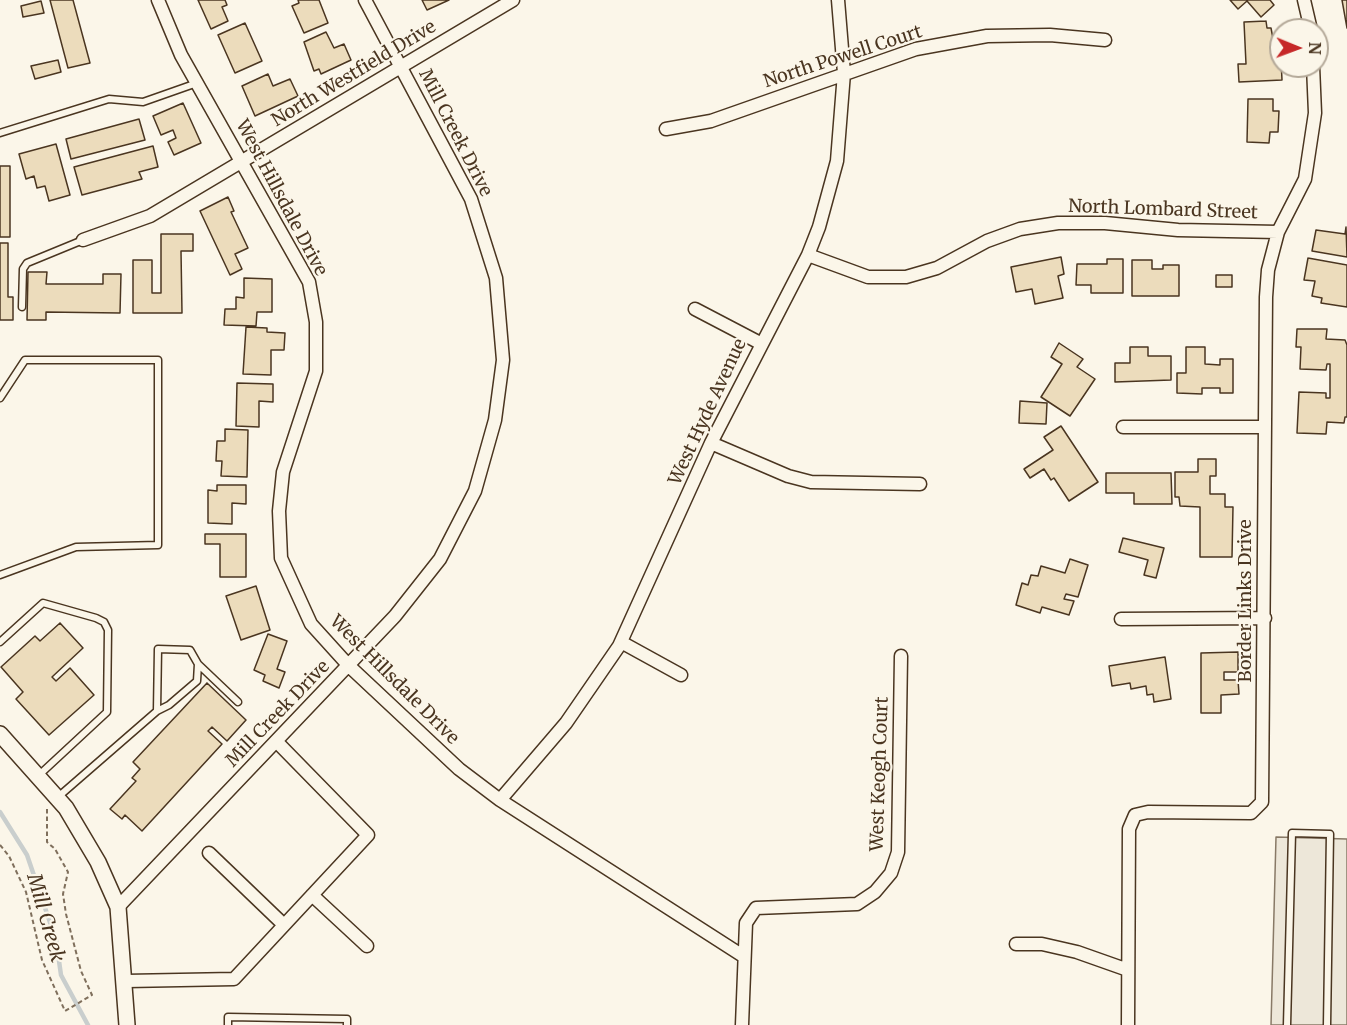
<!DOCTYPE html>
<style>
body{margin:0}
#map{position:relative;width:1347px;height:1025px;overflow:hidden;background:#fbf6e9;font-family:Merriweather,serif}
canvas{display:block}
.north{position:absolute;left:1269px;top:18px;width:60px;height:60px;box-sizing:border-box;background:#fbf6e9;border:2px solid #b4a999;border-radius:50%;rotate:91deg;font-size:16px;font-weight:700;line-height:24px;text-align:center;color:#4a3520}
.north::after{content:'';display:block;margin:auto;width:21px;height:27px;background:#c62828;clip-path:polygon(50% 0,100% 100%,50% 72%,0 100%)}
</style>
<div id="map">
<canvas width="1347" height="1025"></canvas>
<div class="north">N</div>
</div>
<script>
const ctx = document.querySelector('canvas').getContext('2d');
ctx.lineJoin = 'round';
function paint(path, color) {
  ctx.fillStyle = color;
  ctx.fill(path, 'evenodd');
}
function poly(rows) {
  const path = new Path2D();
  for (const r of rows) {
    path.moveTo(r[0], r[1]);
    for (let i = 2; i < r.length; i += 2) path.lineTo(r[i], r[i + 1]);
  }
  return path;
}
function stroke(path, color, width, dash) {
  ctx.strokeStyle = color;
  ctx.lineWidth = width;
  ctx.lineCap = dash ? 'butt' : 'round';
  ctx.setLineDash(dash || []);
  ctx.stroke(path);
}
function drawText(font, color, halo, rows, align = 'center') {
  ctx.font = font + ' Merriweather,serif';
  ctx.lineWidth = 4.5;
  ctx.setLineDash([]);
  ctx.textBaseline = 'middle';
  ctx.strokeStyle = halo;
  ctx.fillStyle = color;
  for (const [text, x, y, turn = 0] of rows) {
    ctx.save();
    ctx.translate(x, y);
    ctx.rotate((+turn || 0) * Math.PI / 180);
    ctx.textAlign = isNaN(turn) ? turn : align;
    if (halo) ctx.strokeText(text, 0, 0);
    ctx.fillText(text, 0, 0);
    ctx.restore();
  }
}
const parking = poly([
 [1276,837,1347,839,1347,1025,1271,1025,1276,837]
]);
paint(parking, '#ede7d9');
stroke(parking, '#887966', 1.5);
stroke(poly([
 [0,812,27,855,56,940,61,975,88,1025]
]), '#c9cecd', 4.5);
const building = poly([
 [50,0,73,0,90,63,68,68,50,0],
 [198,0,225,0,227,5,222,7,228,21,211,29,198,0],
 [298,0,319,0,328,23,304,33,292,6,299,3,298,0],
 [422,0,449,0,427,10,422,0],
 [1230,0,1270,0,1274,5,1261,17,1247,1,1238,9,1230,0],
 [1342,0,1347,0,1347,28,1342,0],
 [41,1,44,13,23,17,21,6,41,1],
 [1266,21,1267,28,1271,28,1277,60,1281,60,1282,80,1239,82,1238,64,1246,64,1244,22,1266,21],
 [245,23,262,61,235,73,218,35,245,23],
 [326,32,334,48,344,44,351,60,321,74,319,69,314,71,304,42,326,32],
 [58,60,61,72,35,79,31,66,58,60],
 [268,74,273,86,290,79,298,96,255,116,242,86,268,74],
 [1248,99,1273,99,1273,111,1279,111,1278,132,1270,132,1269,143,1247,142,1248,99],
 [183,103,201,143,174,155,168,142,176,138,173,130,161,135,153,116,183,103],
 [139,119,145,140,71,159,66,139,139,119],
 [56,144,70,195,49,201,45,186,37,188,34,176,26,179,19,154,56,144],
 [153,146,158,167,139,172,142,179,82,195,74,167,153,146],
 [0,166,10,166,10,237,0,237,0,166],
 [228,197,234,211,231,212,248,248,235,254,242,269,230,275,200,211,228,197],
 [1346,227,1347,257,1312,251,1316,230,1345,234,1346,227],
 [161,234,193,234,193,251,181,251,182,313,133,313,133,260,152,260,152,293,161,293,161,234],
 [0,243,8,243,8,297,13,297,13,320,0,320,0,243],
 [1061,257,1064,274,1058,276,1063,298,1035,304,1032,289,1016,292,1011,267,1061,257],
 [1308,258,1347,265,1347,307,1321,303,1322,298,1312,296,1315,281,1304,280,1308,258],
 [1107,259,1123,259,1123,293,1091,293,1091,285,1076,285,1077,264,1107,264,1107,259],
 [1132,260,1152,260,1152,269,1163,269,1163,265,1179,265,1179,296,1132,296,1132,260],
 [28,272,47,272,46,284,103,284,103,274,121,274,120,313,46,312,46,320,27,320,28,272],
 [1216,275,1232,275,1232,287,1216,287,1216,275],
 [244,278,272,279,272,312,257,312,256,326,224,325,225,309,236,309,236,297,244,298,244,278],
 [246,327,267,328,267,332,285,333,284,350,271,350,271,375,243,374,246,327],
 [1297,329,1327,329,1326,339,1345,340,1347,345,1347,417,1345,417,1344,423,1327,422,1326,434,1297,433,1299,392,1326,393,1326,398,1330,398,1330,364,1327,364,1326,370,1300,369,1301,347,1296,347,1297,329],
 [1059,343,1083,359,1077,367,1095,379,1070,416,1041,397,1062,364,1051,357,1059,343],
 [1130,347,1148,347,1148,356,1171,356,1171,380,1115,382,1115,363,1130,363,1130,347],
 [1186,347,1205,347,1205,364,1220,365,1220,359,1233,359,1233,393,1220,393,1220,388,1202,388,1202,394,1177,393,1177,373,1186,373,1186,347],
 [237,383,273,384,273,402,259,401,259,427,236,426,237,383],
 [1020,401,1047,403,1046,424,1019,423,1020,401],
 [1061,426,1098,482,1069,501,1054,478,1051,480,1044,469,1030,478,1024,469,1053,450,1044,437,1061,426],
 [225,429,248,430,247,477,221,476,222,461,216,461,217,441,225,441,225,429],
 [1198,459,1216,459,1216,476,1210,476,1210,494,1225,494,1225,507,1233,507,1232,557,1200,557,1200,507,1180,506,1179,497,1175,497,1175,472,1198,472,1198,459],
 [1106,473,1171,473,1172,504,1134,504,1134,493,1106,493,1106,473],
 [217,485,246,485,246,504,232,503,232,524,208,523,208,490,217,491,217,485],
 [205,534,246,534,246,577,220,577,220,544,205,544,205,534],
 [1123,538,1164,548,1156,578,1144,575,1148,560,1119,552,1123,538],
 [1070,559,1088,565,1078,597,1066,594,1064,599,1074,601,1069,615,1042,607,1040,613,1016,605,1022,583,1028,585,1031,575,1038,576,1041,566,1065,573,1070,559],
 [256,586,270,630,241,640,226,596,256,586],
 [60,623,83,648,52,677,56,681,70,668,94,695,49,735,16,699,23,692,1,667,35,636,40,641,60,623],
 [268,634,287,641,277,669,285,672,279,688,263,681,265,675,254,670,268,634],
 [1238,652,1238,672,1224,672,1224,680,1238,680,1239,694,1221,695,1221,713,1201,713,1201,653,1238,652],
 [1165,657,1171,699,1154,702,1153,694,1147,695,1146,686,1131,689,1130,683,1112,686,1109,666,1165,657],
 [207,683,246,720,227,741,212,727,208,731,222,744,142,831,125,815,122,819,110,809,136,781,132,778,140,769,133,762,207,683]
]);
paint(building, '#ecdcbc');
stroke(building, '#4a3520', 1.5);
const service = poly([
 [0,133,109,99,143,102,197,83],
 [22,307,23,269,27,263,83,240],
 [0,398,25,360,158,360,158,545,76,547,0,575],
 [0,642,43,603,96,618,104,622,108,630,107,712,38,776],
 [157,711,169,705,197,681,198,664],
 [58,797,157,711,158,649,190,650,198,664,238,702],
 [228,1025,228,1017,347,1019,347,1025],
 [1287,1025,1292,833,1330,834,1327,1025]
]);
const minor = poly([
 [158,0,181,55,309,282,316,322,316,371,283,472,279,511,281,558,311,624,349,666,459,769,500,800,743,956],
 [1304,0,1311,30],
 [666,129,711,121,916,49,987,36,1050,35,1105,40],
 [83,240,150,216,513,0],
 [808,255,868,277,906,277,937,268,987,241,1020,229,1058,223,1105,223,1178,230,1278,232],
 [695,309,760,343],
 [1123,427,1265,427],
 [711,443,788,476,811,482,920,484],
 [1121,619,1265,618],
 [621,642,681,675],
 [500,800,566,723,619,646,711,443,808,255,819,227,837,161,844,73,838,0],
 [209,853,284,925],
 [312,895,367,946],
 [118,907,395,616,440,559,475,491,495,420,503,360,496,278,471,199,365,0],
 [1016,944,1042,944,1077,952,1128,970],
 [126,981,234,979,368,835,276,741],
 [742,1025,746,923,756,908,857,904,875,892,891,873,898,852,901,656],
 [1128,1025,1129,829,1135,815,1148,812,1251,813,1262,802,1266,297,1268,270,1278,232,1305,179,1315,113,1313,66]
]);
const tertiary = poly([
 [0,734,66,808,98,862,118,907,127,1025]
]);
stroke(service, '#4a3520', 9);
stroke(minor, '#4a3520', 15);
stroke(tertiary, '#4a3520', 18);
stroke(poly([
 [0,845,9,856,26,892,42,960,65,1011,92,995,81,971,66,914,63,894,68,872,55,849,47,842,47,808]
]), '#7f6f5c', 2, [4.5, 3]);
stroke(service, '#fbf6e9', 6);
stroke(minor, '#fbf6e9', 12);
stroke(tertiary, '#fbf6e9', 15);
drawText('18px', '#4a3520', '#fbf6e9', [
 ["North Powell Court",843,57,-18],
 ["North Westfield Drive",354,74,-31],
 ["Mill Creek Drive",455,133,63],
 ["West Hillsdale Drive",281,198,62],
 ["North Lombard Street",1163,210,2],
 ["West Hyde Avenue",708,412,-65],
 ["Border Links Drive",1246,601,-90],
 ["West Hillsdale Drive",394,680,45],
 ["Mill Creek Drive",278,714,-46],
 ["West Keogh Court",880,774,-88]
]);
drawText('italic 20px', '#4a3520', '#fbf6e9', [
 ["Mill Creek",45,918,74]
]);
</script>
